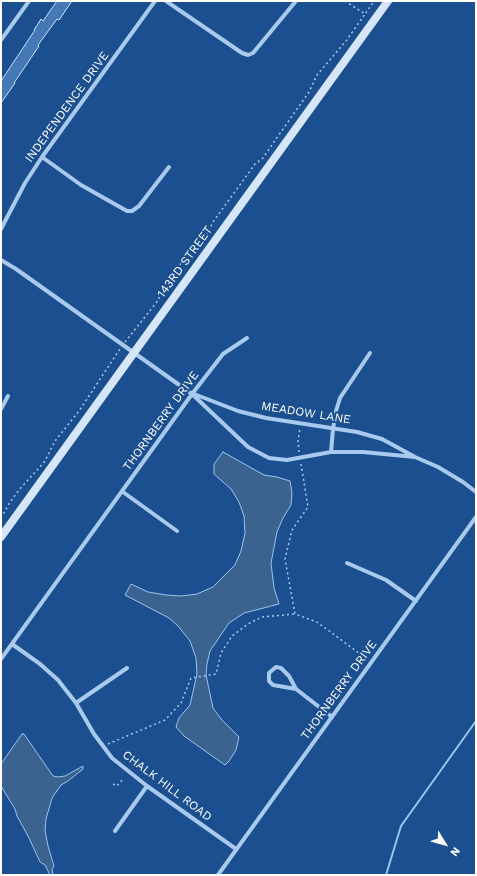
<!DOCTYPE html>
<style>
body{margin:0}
#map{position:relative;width:477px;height:876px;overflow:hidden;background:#1b4f8f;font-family:"Work Sans",sans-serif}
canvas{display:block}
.frame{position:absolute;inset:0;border:2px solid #fff;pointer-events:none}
.north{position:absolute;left:425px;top:824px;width:40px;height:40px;-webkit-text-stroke:3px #1b4f8f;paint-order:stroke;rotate:127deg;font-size:11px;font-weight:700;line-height:16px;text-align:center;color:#fff}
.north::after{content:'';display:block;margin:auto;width:14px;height:18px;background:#fff;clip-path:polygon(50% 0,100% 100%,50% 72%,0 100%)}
</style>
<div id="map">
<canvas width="477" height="876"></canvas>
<div class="frame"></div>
<div class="north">N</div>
</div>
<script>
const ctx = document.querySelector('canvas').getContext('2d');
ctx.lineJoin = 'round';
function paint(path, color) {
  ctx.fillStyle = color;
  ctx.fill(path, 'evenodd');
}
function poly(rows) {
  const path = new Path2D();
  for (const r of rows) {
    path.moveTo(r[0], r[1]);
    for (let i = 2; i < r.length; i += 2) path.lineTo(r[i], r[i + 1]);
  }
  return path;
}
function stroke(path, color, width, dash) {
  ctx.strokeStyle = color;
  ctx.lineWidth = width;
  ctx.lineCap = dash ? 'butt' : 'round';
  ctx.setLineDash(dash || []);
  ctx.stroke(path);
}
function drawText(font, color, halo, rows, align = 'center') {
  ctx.font = font + ' "Work Sans",sans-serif';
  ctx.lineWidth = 4;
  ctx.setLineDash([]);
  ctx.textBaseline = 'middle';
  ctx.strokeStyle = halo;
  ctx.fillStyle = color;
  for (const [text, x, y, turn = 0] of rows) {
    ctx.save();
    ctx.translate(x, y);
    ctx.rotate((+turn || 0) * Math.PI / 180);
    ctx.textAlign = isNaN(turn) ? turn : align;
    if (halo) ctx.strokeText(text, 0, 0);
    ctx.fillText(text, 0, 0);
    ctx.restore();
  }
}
const water = poly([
 [223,452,264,475,277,477,290,481,292,493,291,505,283,518,277,532,271,563,274,588,279,604,244,613,229,623,210,651,207,664,206,675,213,708,222,720,239,737,236,750,229,761,225,765,184,736,176,727,179,718,190,705,197,674,196,658,190,641,178,626,169,618,125,595,131,584,148,592,166,595,181,596,197,594,213,587,235,565,241,551,245,533,244,516,239,502,231,489,214,474,214,464,223,452],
 [22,734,24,734,53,776,58,777,65,776,83,766,83,769,68,781,61,785,52,798,46,819,45,830,48,846,54,866,52,869,53,875,50,875,45,865,40,862,29,838,17,816,15,809,1,786,1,764,22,734]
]);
paint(water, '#3c6290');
stroke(water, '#9cc4f0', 1);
stroke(poly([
 [386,875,401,826,476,721]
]), '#9cc4f0', 2);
const building = poly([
 [57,1,72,1,59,20,57,19,38,45,39,46,14,83,15,83,1,103,1,81,35,30,34,30,41,19,43,21,57,1]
]);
paint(building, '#4478b7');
stroke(building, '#cfe3fa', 1);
stroke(poly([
 [345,1,365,14,374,1],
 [125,342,156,303,171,277,189,252,205,238,213,222,255,164,263,158,276,139,309,92,317,75,346,41,365,14],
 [299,452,298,441,300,428],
 [301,464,308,507,292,530,285,559,295,614,317,622,367,659],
 [1,518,10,502,19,490,45,461,55,441,79,411,120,349],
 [108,744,165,720,181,703,191,678,216,674,221,653,232,636,248,624,262,617,295,614],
 [113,784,117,786,124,778]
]), '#a9c9ee', 1.5, [2, 3]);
stroke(poly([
 [166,1,242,53,248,55,253,53,296,1],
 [1,40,29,1],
 [42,157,81,185,127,211,132,211,139,206,169,167],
 [1,229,25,183,42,157,155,1],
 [1,260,16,269,192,394,248,447,269,458,287,460,331,452,363,452,415,457],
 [194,394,238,411,266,418,357,432,382,439,415,457,438,467,463,482,476,492],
 [1,409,8,396],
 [331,452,333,429,336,411,340,398,370,353],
 [123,492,177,531],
 [347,563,386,580,416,601],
 [12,644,40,664,58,680,76,703,94,734,112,758,147,786,236,849],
 [1,659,192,394,223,354,247,338],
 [296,689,273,685,269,681,269,673,276,667,281,668,289,676,296,689,332,717],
 [76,703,127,668],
 [115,831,147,786],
 [218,875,476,517]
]), '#a9c9ee', 4);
stroke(poly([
 [1,537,388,1]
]), '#d6e6fa', 8);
drawText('12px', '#fff', '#1b4f8f', [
 ["INDEPENDENCE DRIVE",67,107,-54],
 ["143RD STREET",185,262,-54],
 ["MEADOW LANE",306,413,9],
 ["THORNBERRY DRIVE",161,421,-54],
 ["THORNBERRY DRIVE",339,690,-54],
 ["CHALK HILL ROAD",167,786,37]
]);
</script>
